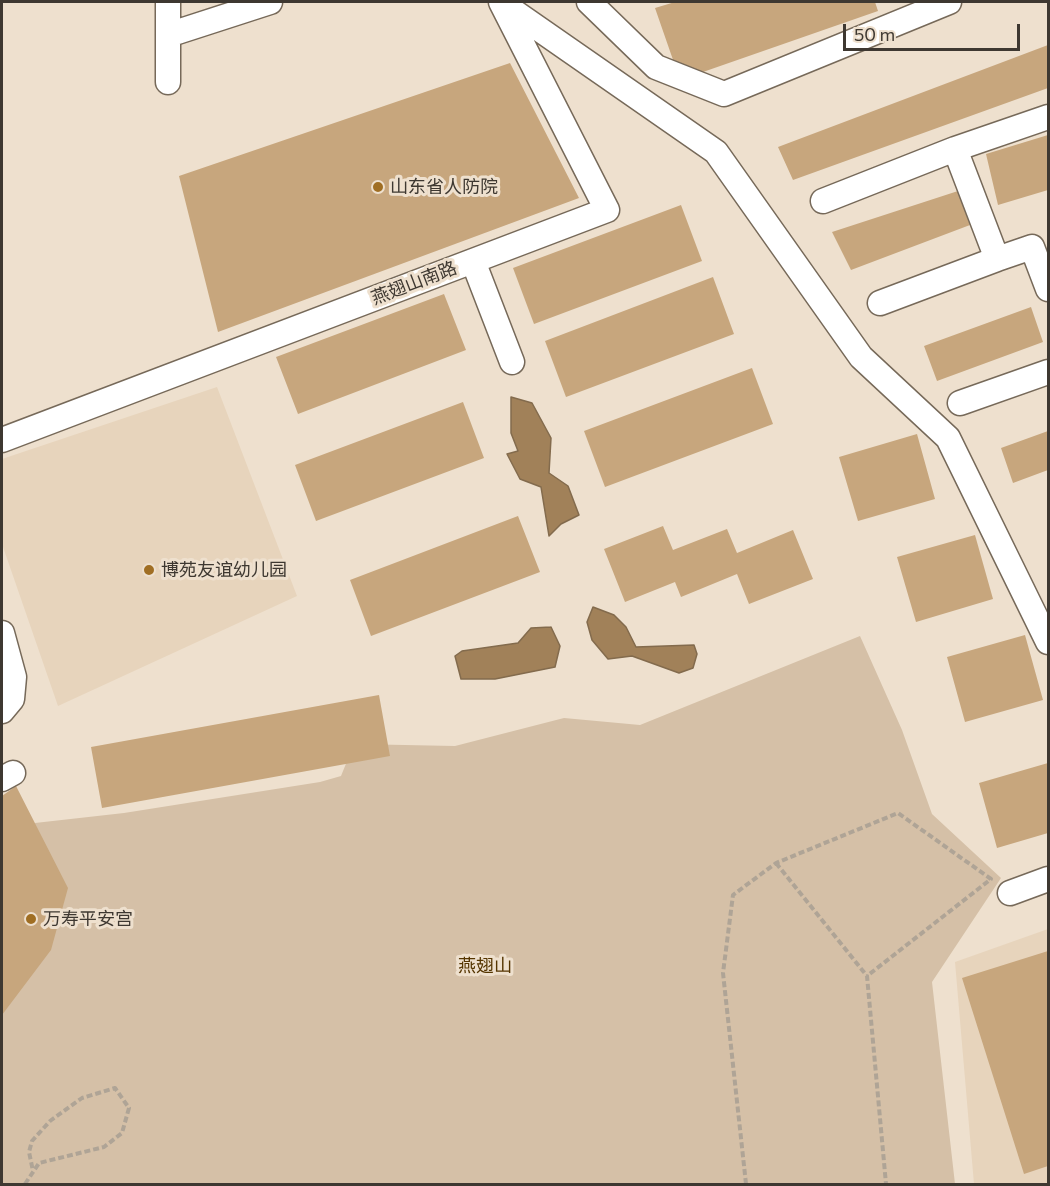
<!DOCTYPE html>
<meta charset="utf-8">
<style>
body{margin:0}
#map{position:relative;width:1050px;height:1186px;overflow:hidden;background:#eee0ce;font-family:Commissioner,sans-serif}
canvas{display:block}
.frame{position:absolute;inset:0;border:3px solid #3e3831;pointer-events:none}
.scale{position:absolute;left:843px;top:24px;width:177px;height:27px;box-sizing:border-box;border:3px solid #3e3831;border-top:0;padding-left:8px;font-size:18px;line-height:21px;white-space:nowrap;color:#3e3831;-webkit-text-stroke:4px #eee0ce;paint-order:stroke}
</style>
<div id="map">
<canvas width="1050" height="1186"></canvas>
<div class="frame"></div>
<div class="scale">50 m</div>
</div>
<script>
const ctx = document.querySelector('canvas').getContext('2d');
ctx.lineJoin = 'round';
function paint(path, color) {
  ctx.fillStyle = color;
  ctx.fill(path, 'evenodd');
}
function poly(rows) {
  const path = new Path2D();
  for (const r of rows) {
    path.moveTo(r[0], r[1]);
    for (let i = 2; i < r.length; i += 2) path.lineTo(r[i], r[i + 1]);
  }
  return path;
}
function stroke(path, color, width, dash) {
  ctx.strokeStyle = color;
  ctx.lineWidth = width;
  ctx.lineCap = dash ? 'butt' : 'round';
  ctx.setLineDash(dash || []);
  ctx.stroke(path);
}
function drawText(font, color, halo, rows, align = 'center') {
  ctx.font = font + ' Commissioner,"Noto Sans SC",sans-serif';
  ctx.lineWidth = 6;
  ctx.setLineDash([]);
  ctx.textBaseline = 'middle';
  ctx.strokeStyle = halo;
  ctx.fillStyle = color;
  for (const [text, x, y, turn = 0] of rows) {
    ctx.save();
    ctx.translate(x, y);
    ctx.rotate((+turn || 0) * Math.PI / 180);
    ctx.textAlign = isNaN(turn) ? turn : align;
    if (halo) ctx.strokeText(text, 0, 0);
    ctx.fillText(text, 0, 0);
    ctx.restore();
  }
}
paint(poly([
 [217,387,297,596,58,706,2,544,2,459],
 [1048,929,1048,1184,974,1184,955,962]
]), '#e7d4bc');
paint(poly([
 [860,636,902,730,932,814,1001,878,932,982,955,1184,2,1184,2,840,26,824,124,813,320,782,341,776,354,744,455,746,564,718,640,725]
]), '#d5c0a7');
const water = poly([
 [511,397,532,403,551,438,549,473,568,486,579,515,561,524,549,536,541,487,520,479,507,454,518,451,511,433,511,397],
 [593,607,614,615,626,627,636,647,694,645,697,654,693,668,679,673,632,656,608,659,592,640,587,622,593,607],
 [551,627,560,646,555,667,495,679,461,679,455,656,462,651,518,643,531,628,551,627]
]);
paint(water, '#a18159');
stroke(water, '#836b4d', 1.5);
paint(poly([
 [675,2,875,2,878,11,680,80,655,8],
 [1048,45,1048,88,793,180,778,147],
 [510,63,579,198,218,332,179,176],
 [1048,135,1048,190,998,205,986,154],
 [958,191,970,225,851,270,832,232],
 [681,205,702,261,534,324,513,268],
 [713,277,734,334,566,397,545,341],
 [444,294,466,350,298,414,276,357],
 [1031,307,1043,342,937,381,924,346],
 [752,368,773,424,605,487,584,431],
 [463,402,484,458,316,521,295,465],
 [1048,431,1048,470,1013,483,1001,448],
 [917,434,935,499,858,521,839,457],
 [518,516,540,572,371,636,350,580],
 [663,526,673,550,727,529,737,553,793,530,813,579,749,604,737,574,681,597,675,582,625,602,604,549],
 [975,535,993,599,916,622,897,557],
 [1025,635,1043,700,965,722,947,657],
 [379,695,390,756,102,808,91,747],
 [1048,763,1048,833,997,848,979,783],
 [16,786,68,888,51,950,2,1015,2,796],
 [1048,951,1048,1166,1024,1174,962,978]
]), '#c7a67d');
const street = poly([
 [589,2,656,67,724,94,949,2],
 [503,4,716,152,861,357,948,438,1048,642],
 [168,35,270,2],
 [168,82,168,2],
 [955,149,997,259,1032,247,1048,289],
 [823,201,955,149,1048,117],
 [473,261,512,362],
 [880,303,997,259],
 [960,403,1048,372],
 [2,440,607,210,501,2],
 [2,633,14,677,12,699,2,711],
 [2,779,13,773],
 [1010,893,1048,879]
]);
stroke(street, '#766959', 27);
stroke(poly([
 [776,863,867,976,886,1184],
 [25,1184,39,1163,104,1147,122,1133,129,1108,115,1088,82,1098,50,1121,32,1141,29,1152,33,1171],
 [746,1184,723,973,733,895,776,863,898,813,991,879,867,976]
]), '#afa496', 4, [6, 3]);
stroke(street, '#fff', 24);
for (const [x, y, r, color] of [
 [378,187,6,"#a06e23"],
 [149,570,6,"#a06e23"],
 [31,919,6,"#a06e23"]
]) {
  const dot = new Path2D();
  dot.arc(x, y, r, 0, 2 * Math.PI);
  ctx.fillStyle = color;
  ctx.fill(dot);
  stroke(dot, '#eee0ce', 2);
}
drawText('18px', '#3e3831', '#eee0ce', [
 ["山东省人防院",390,187],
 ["博苑友谊幼儿园",161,570],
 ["万寿平安宫",43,919]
], 'left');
drawText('18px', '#3e3831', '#eee0ce', [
 ["燕翅山南路",414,283,-21]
]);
drawText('18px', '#553500', '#eee0ce', [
 ["燕翅山",485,966]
]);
</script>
